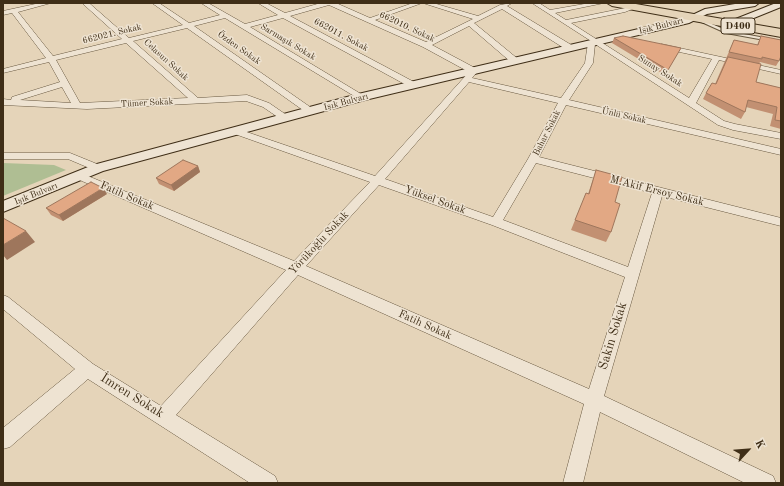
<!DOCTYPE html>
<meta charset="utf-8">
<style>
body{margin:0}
#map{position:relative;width:784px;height:486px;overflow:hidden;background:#e5d4b9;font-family:"Old Standard TT",serif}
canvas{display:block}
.frame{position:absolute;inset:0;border:4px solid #3f2e17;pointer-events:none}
.north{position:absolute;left:728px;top:430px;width:40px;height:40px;-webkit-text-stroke:3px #eee3d2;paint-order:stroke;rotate:64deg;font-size:11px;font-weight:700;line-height:16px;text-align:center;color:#3f2e17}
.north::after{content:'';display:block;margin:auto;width:14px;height:18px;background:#3f2e17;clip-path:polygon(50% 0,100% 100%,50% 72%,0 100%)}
</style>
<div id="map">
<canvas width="784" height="486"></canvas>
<div class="frame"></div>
<div class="north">K</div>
</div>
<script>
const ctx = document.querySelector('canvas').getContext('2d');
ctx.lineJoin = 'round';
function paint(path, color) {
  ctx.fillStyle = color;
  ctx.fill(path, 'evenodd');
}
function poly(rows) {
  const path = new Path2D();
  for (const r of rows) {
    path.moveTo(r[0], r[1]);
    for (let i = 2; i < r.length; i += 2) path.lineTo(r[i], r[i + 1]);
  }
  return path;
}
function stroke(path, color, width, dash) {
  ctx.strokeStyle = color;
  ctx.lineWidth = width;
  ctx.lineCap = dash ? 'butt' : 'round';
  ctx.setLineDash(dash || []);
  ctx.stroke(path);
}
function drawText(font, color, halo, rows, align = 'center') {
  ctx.font = font + ' "Old Standard TT",serif';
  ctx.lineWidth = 3;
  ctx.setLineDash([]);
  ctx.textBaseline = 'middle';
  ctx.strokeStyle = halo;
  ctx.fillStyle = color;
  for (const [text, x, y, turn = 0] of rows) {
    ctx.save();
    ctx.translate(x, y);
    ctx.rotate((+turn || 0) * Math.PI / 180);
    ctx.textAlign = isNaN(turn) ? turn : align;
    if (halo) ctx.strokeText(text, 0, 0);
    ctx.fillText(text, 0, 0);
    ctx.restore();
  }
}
paint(poly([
 [3,163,54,165,66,170,3,196]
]), '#afbe93');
const lane = poly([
 [698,18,728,31,781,41,781,43,726,33,697,20,698,18]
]);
const street = poly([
 [40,3,51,3,18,12,53,56,122,39,82,3,89,3,129,38,183,25,152,3,159,3,189,23,220,15,201,3,208,3,245,24,278,15,258,3,266,3,285,13,321,3,336,3,370,18,413,3,422,3,375,20,426,42,473,19,423,3,433,3,478,16,500,5,512,3,507,6,573,46,573,50,567,50,502,9,474,23,518,59,518,63,512,63,469,26,432,45,477,69,478,71,472,78,561,98,585,63,588,43,591,41,532,3,539,3,550,10,590,3,604,3,555,13,566,20,635,6,635,8,625,12,571,23,689,98,712,59,661,48,661,44,781,70,781,74,719,60,696,103,724,121,735,124,781,133,781,139,733,130,718,125,595,44,593,63,569,100,781,149,781,155,566,105,539,157,781,218,781,226,662,196,604,396,773,476,776,483,745,483,600,412,583,483,563,483,584,404,298,275,176,415,275,476,278,483,250,483,88,379,10,447,3,449,3,428,75,369,3,309,3,295,8,297,93,364,161,406,286,270,75,178,73,176,75,174,83,174,294,261,370,182,232,133,230,131,232,129,238,129,375,176,469,72,423,47,329,5,290,16,416,83,417,85,416,87,410,87,283,18,250,27,366,97,365,99,359,99,225,18,194,26,313,109,315,111,313,113,307,113,187,28,133,41,198,98,247,95,269,103,288,116,290,118,288,120,282,120,263,107,246,101,87,109,3,105,3,99,11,100,12,97,60,82,49,62,3,73,3,69,46,58,12,13,3,15,3,11,40,3],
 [126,43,188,98,80,103,56,60,126,43],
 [469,82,558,103,528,159,493,217,385,179,469,82],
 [62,87,71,103,20,100,62,87],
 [536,163,652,193,628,267,503,220,536,163],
 [379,185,492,225,625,277,589,389,306,266,379,185],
 [3,153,70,153,102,166,103,168,102,170,94,170,68,159,3,159,3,153]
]);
const secondary = poly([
 [741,3,759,3,755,6,707,14,689,23,365,100,103,171,3,212,3,201,93,165,358,94,686,18,705,9,741,3],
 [776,3,781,3,781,7,739,24,726,27,721,24,723,22,733,20,776,3]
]);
const highway = poly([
 [607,3,630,3,781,29,781,37,612,6,607,3]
]);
stroke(lane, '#685840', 2);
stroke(street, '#685840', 1);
stroke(secondary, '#3f2e17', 2);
stroke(highway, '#3f2e17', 2);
paint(lane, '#eee3d2');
paint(street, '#eee3d2');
paint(secondary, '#eee3d2');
paint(highway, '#e5d4b9');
paint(poly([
 [761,36,779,61,776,66,760,62,759,64,756,82,781,88,781,129,770,126,773,114,746,107,745,112,741,119,703,99,706,93,715,84,734,40,757,45],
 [614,38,681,48,665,75,612,43],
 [198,166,200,172,174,191,159,184,156,178],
 [596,170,615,202,611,232,606,242,571,230,586,193,588,194],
 [107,194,63,221,51,215,46,208]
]), '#c29072');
paint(poly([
 [198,166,200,172,174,191,171,185],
 [103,188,107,194,63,221,59,215],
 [26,231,35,242,7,260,3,255,3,245]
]), '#9e765c');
const building = poly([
 [623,36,681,48,668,70,614,38,623,36],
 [761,36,781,40,781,56,779,61,762,57,762,59,729,52,734,40,758,45,761,36],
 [728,57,761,64,756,82,781,88,781,121,775,120,777,107,748,100,745,112,706,93,712,83,716,84,728,57],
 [183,160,198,166,171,185,156,178,183,160],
 [596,170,622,177,615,202,620,204,611,232,575,220,586,193,589,194,596,170],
 [91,182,103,188,59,215,46,208,91,182],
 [3,218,26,231,3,245,3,218]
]);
paint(building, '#e2a884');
stroke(building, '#9e765c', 1);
drawText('9px', '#3f2e17', '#eee3d2', [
 ["Işık Bulvarı",661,26,-14],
 ["662010. Sokak",407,27,25],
 ["662021. Sokak",112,34,-14],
 ["662011. Sokak",341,35,28],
 ["Sarmaşık Sokak",288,42,31],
 ["Özden Sokak",239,48,35],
 ["Celasun Sokak",166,60,42],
 ["Sunay Sokak",660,71,33],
 ["Işık Bulvarı",346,102,-15],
 ["Tümer Sokak",147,103,-3],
 ["Ünlü Sokak",624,116,13],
 ["Bahar Sokak",547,133,-63],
 ["Işık Bulvarı",36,194,-22]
]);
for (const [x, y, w] of [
 [738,26,34]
]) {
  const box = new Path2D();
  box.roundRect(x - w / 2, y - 8, w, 16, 3);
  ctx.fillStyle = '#eee3d2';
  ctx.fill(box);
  stroke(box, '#3f2e17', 1);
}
drawText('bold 10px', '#3f2e17', null, [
 ["D400",738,26]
]);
drawText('11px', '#3f2e17', '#eee3d2', [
 ["M.Akif Ersoy Sokak",657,191,14],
 ["Fatih Sokak",127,196,23],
 ["Yüksel Sokak",435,200,20],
 ["Yörükoğlu Sokak",319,243,-47],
 ["Fatih Sokak",425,325,24]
]);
drawText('13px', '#3f2e17', '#eee3d2', [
 ["Sakin Sokak",613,336,-73],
 ["İmren Sokak",132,396,32]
]);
</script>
